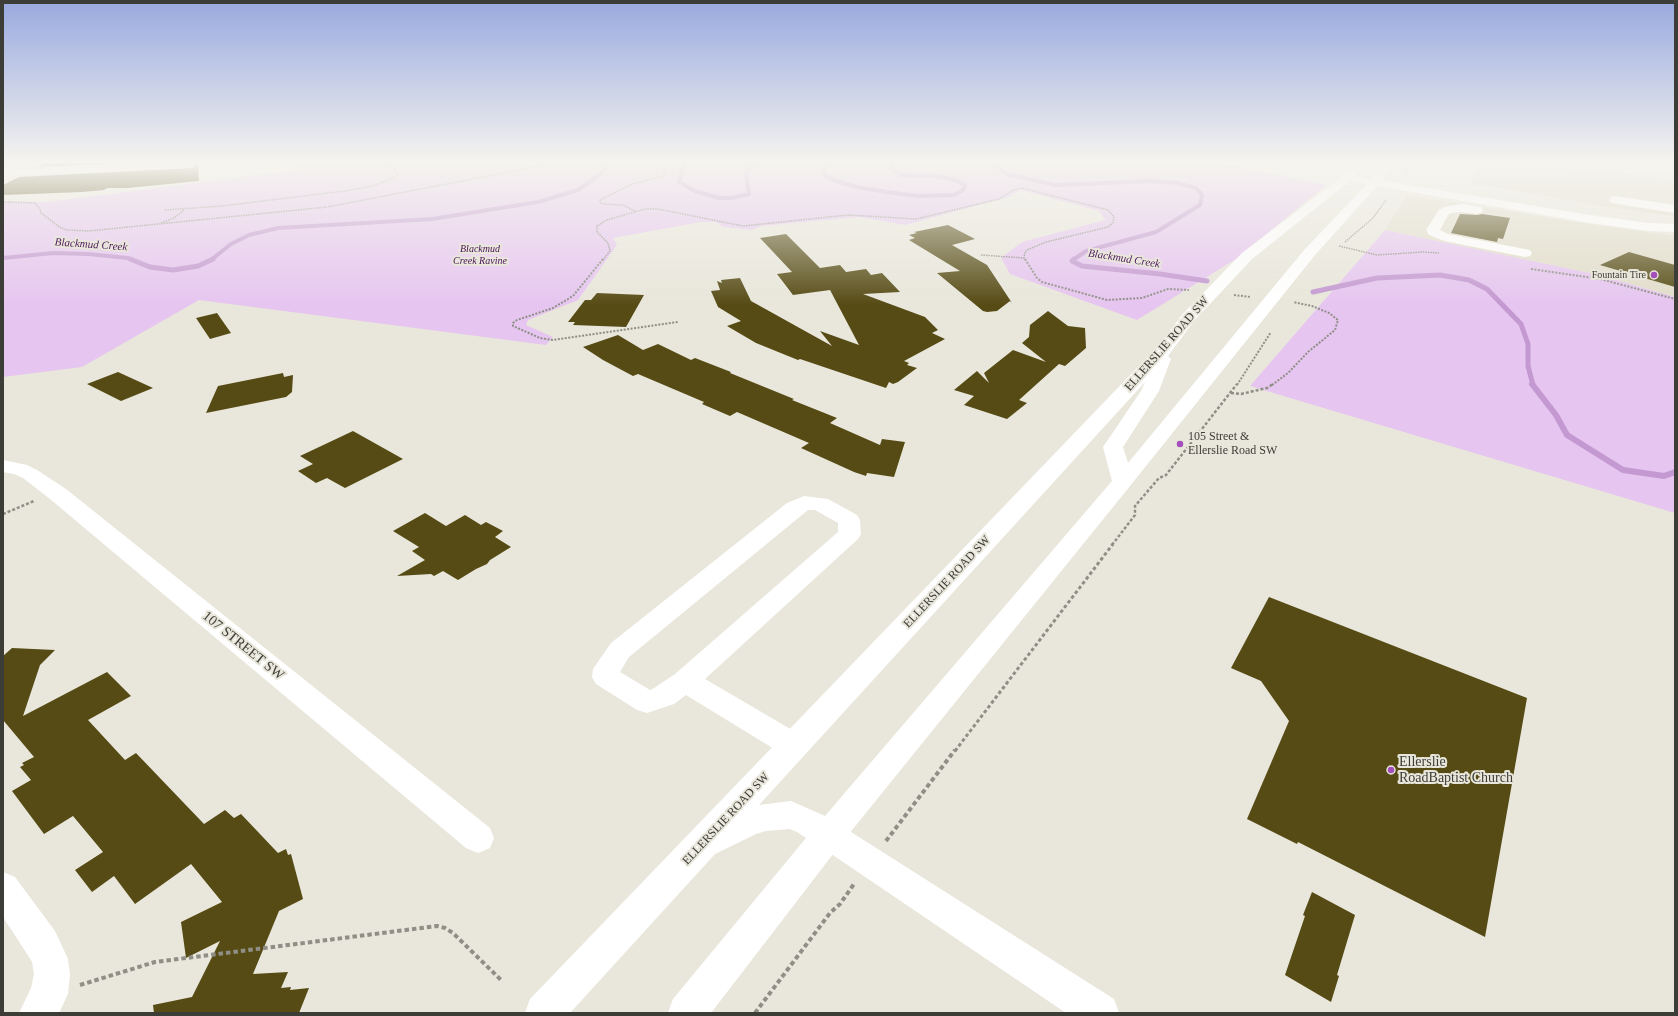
<!DOCTYPE html>
<style>
body{margin:0}
#map{position:relative;width:1678px;height:1016px;overflow:hidden;background:#e9e7db;font-family:Georgia,serif}
canvas{display:block}
.frame{position:absolute;inset:0;border:4px solid #3d3d38;pointer-events:none}
</style>
<div id="map">
<canvas width="1678" height="1016"></canvas>
<div class="frame"></div>
</div>
<script>
const ctx = document.querySelector('canvas').getContext('2d');
ctx.lineJoin = 'round';
function paint(path, color) {
  ctx.fillStyle = color;
  ctx.fill(path, 'evenodd');
}
function poly(rows) {
  const path = new Path2D();
  for (const r of rows) {
    path.moveTo(r[0], r[1]);
    for (let i = 2; i < r.length; i += 2) path.lineTo(r[i], r[i + 1]);
  }
  return path;
}
function stroke(path, color, width, dash) {
  ctx.strokeStyle = color;
  ctx.lineWidth = width;
  ctx.lineCap = dash ? 'butt' : 'round';
  ctx.setLineDash(dash || []);
  ctx.stroke(path);
}
function drawText(font, color, halo, rows, align = 'center') {
  ctx.font = font + ' Georgia,serif';
  ctx.lineWidth = 4;
  ctx.setLineDash([]);
  ctx.textBaseline = 'middle';
  ctx.strokeStyle = halo;
  ctx.fillStyle = color;
  for (const [text, x, y, turn = 0] of rows) {
    ctx.save();
    ctx.translate(x, y);
    ctx.rotate((+turn || 0) * Math.PI / 180);
    ctx.textAlign = isNaN(turn) ? turn : align;
    if (halo) ctx.strokeText(text, 0, 0);
    ctx.fillText(text, 0, 0);
    ctx.restore();
  }
}
paint(poly([
 [1480,163,1518,163,1618,172,1675,181,1675,216,1608,207,1470,183],
 [1407,195,1581,223,1675,236,1675,297,1599,275,1385,230]
]), '#e1ddca');
paint(poly([
 [286,163,1221,163,1326,185,1236,259,1137,320,1010,274,1001,258,1022,242,1105,220,1099,211,1020,190,1009,197,905,225,859,217,762,226,752,230,723,227,716,222,701,222,613,238,617,245,578,300,528,320,526,325,553,337,546,345,199,300,82,367,3,377,3,201,46,202,300,170],
 [1385,230,1599,275,1675,297,1675,513,1250,386]
]), '#e6c5f0');
stroke(poly([
 [684,163,679,182,695,191,719,198,731,198,749,194,746,174,749,168,758,163],
 [827,163,823,167,824,174,833,180,857,187,887,192,918,196,954,195,963,190,965,185,952,179,934,176,902,175,891,169,893,163],
 [992,163,1007,174,1055,185,1151,181,1177,183,1196,188,1202,195,1200,205,1156,232,1086,251,1073,260],
 [3,258,53,253,88,254,128,258,133,260],
 [211,260,231,244,249,235,278,228,432,219,538,202,578,190,599,175,607,166,605,163]
]), '#c499d1', 4);
stroke(poly([
 [130,259,150,267,173,270,198,266,213,259],
 [1074,259,1072,261,1082,266,1160,274,1207,281],
 [1313,292,1377,278,1440,275,1469,280,1487,289,1521,324,1528,344,1528,366,1533,385]
]), '#c499d1', 5);
stroke(poly([
 [1532,384,1556,415,1567,435,1623,470,1664,476,1675,472]
]), '#c499d1', 6);
paint(poly([
 [45,163,128,163,37,167],
 [198,163,199,181,127,188,107,188,104,190,82,192,3,195,3,185,19,177,192,168],
 [1460,214,1477,215,1482,214,1510,218,1503,239,1498,238,1497,242,1451,233],
 [948,225,975,239,952,245,987,265,1012,303,1010,301,997,311,987,312,983,311,937,273,960,271,909,240,915,238,909,235,917,233,914,232],
 [786,234,820,268,840,265,846,272,866,269,871,275,882,273,900,292,863,294,925,317,938,330,932,333,945,339,904,361,909,363,907,365,917,368,898,382,893,384,889,382,886,388,800,359,798,360,756,343,727,326,741,321,718,307,711,291,720,290,717,281,722,283,721,280,740,278,751,301,832,346,820,331,859,345,830,290,793,295,777,274,792,272,760,238],
 [1629,252,1675,265,1675,287,1600,265],
 [597,293,644,295,626,327,573,325,575,322,568,322,585,300,591,300],
 [1048,311,1068,326,1085,328,1086,348,1065,366,1059,364,1019,400,1027,403,1007,419,964,405,974,396,954,390,977,371,989,383,984,373,1013,350,1046,362,1022,343,1029,337,1030,325],
 [217,313,231,333,210,339,196,318],
 [618,335,643,350,658,344,691,360,695,358,731,372,730,373,794,399,792,400,837,418,830,423,880,445,882,439,905,442,894,477,867,473,866,476,854,472,801,448,809,443,737,412,730,416,702,404,704,402,638,374,633,376,603,360,583,347],
 [118,372,153,388,121,401,87,384],
 [283,373,284,377,293,375,292,392,286,397,206,413,218,386],
 [353,431,403,459,345,488,327,478,316,483,298,471,313,464,300,456],
 [425,513,446,526,465,515,481,525,486,522,503,531,495,537,511,547,490,560,487,564,476,569,458,580,443,571,434,576,431,574,397,576,425,560,412,551,419,547,393,531],
 [1269,597,1527,698,1485,937,1298,842,1297,844,1247,819,1289,721,1261,681,1231,668],
 [12,648,55,650,40,665,23,716,107,672,131,696,88,720,125,760,136,753,204,824,225,810,234,818,241,814,278,853,286,849,288,855,291,854,303,899,279,911,253,974,288,972,281,988,291,987,290,990,309,988,299,1013,154,1013,153,1005,192,997,220,941,186,958,181,922,222,902,191,864,135,904,114,876,92,892,75,870,103,852,73,816,44,834,12,791,31,780,20,767,24,765,22,763,34,757,3,720,3,656],
 [1312,892,1355,915,1337,975,1339,976,1331,1002,1285,975,1305,916,1303,915]
]), '#564b15');
stroke(poly([
 [1405,173,1413,163],
 [3,202,35,203,40,209,41,213,61,228,67,230,89,231,327,207,556,163],
 [165,210,222,206,345,191,372,186,392,179,398,174,393,167,377,163],
 [635,211,623,205,604,204,601,203,600,200,632,184,664,176,666,174,663,171,668,168,665,163],
 [161,223,174,218,184,210],
 [1345,242,1373,218,1386,200],
 [1339,246,1377,255,1423,252,1439,253],
 [981,255,1024,258],
 [603,260,610,251,608,243,597,232,597,226,607,220,645,209,658,209,743,226,848,215,916,219,999,199,1013,190,1022,188,1108,210,1114,217,1113,223,1108,227,1046,242,1027,250,1025,252,1024,258,1025,260]
]), '#908f87', 1.5, [1.5, 1]);
stroke(poly([
 [603,259,573,296,553,308,517,320,513,323,513,326,540,338,553,340,678,322],
 [1025,259,1037,278,1042,282,1107,300,1142,298,1168,289,1189,290],
 [1531,269,1600,279,1675,299],
 [1234,295,1251,297],
 [1237,385,1271,332],
 [1272,385,1288,373,1308,352,1335,330,1338,320,1329,313,1312,306,1293,302]
]), '#908f87', 2, [2, 1.5]);
stroke(poly([
 [1231,393,1241,394,1267,388,1273,384],
 [3,514,34,501],
 [1112,545,1135,515,1135,506,1159,478,1166,475,1237,384]
]), '#908f87', 2.5, [3, 2]);
stroke(poly([
 [955,751,1113,544]
]), '#908f87', 3, [3.5, 2.5]);
stroke(poly([
 [886,841,955,750],
 [80,985,155,962,437,926,445,928,453,933,501,980],
 [755,1013,830,913,840,904,854,884]
]), '#908f87', 4, [4.5, 3]);
paint(poly([
 [150,163,197,163,192,166,119,171,3,176,3,170,150,163],
 [1347,175,1590,215,1649,223,1675,224,1675,232,1649,231,1590,223,1343,180,1341,178,1343,176,1347,175],
 [1615,196,1675,205,1675,213,1611,203,1609,200,1611,197,1615,196],
 [1462,204,1481,207,1483,210,1481,213,1477,214,1462,212,1451,213,1448,215,1440,230,1448,234,1530,250,1532,253,1530,256,1525,257,1444,241,1429,235,1426,230,1439,210,1444,207,1462,204],
 [3,460,27,465,37,470,66,489,490,828,494,838,490,848,478,853,466,848,50,499,23,478,14,474,3,472,3,460],
 [804,496,828,499,857,515,860,520,861,534,858,539,705,679,804,737,809,746,804,755,794,758,784,755,686,695,674,704,647,713,637,710,596,684,592,677,593,669,611,643,787,503,804,496],
 [808,510,815,510,838,523,838,532,675,674,654,688,650,690,620,672,629,657,808,510],
 [829,821,840,825,1114,999,1119,1013,1066,1013,818,845,813,835,818,825,829,821],
 [3,872,15,877,55,931,68,959,70,974,68,994,59,1013,19,1013,31,988,34,974,32,962,29,957,3,917,3,872]
]), '#fff');
paint(poly([
 [1355,163,1366,163,1351,180,1252,259,1194,321,1168,356,1171,359,1159,391,1123,447,1128,463,1305,249,1370,181,1384,163,1394,163,1378,185,1315,255,1130,486,840,845,711,1013,668,1013,673,999,806,838,797,832,790,829,766,831,756,834,715,854,570,1013,525,1013,530,999,1160,344,1182,315,1242,253,1343,176,1355,163],
 [1145,382,1141,391,1103,447,1112,481,825,816,791,801,759,805,1145,382]
]), '#fff');
paint(poly([
 [1611,163,1640,163,1675,167,1675,173,1616,166,1611,163]
]), '#fff');
const sky = ctx.createLinearGradient(0, 0, 0, 305);
sky.addColorStop(0, '#99a9df');
sky.addColorStop(0.53, '#f5f4ef');
sky.addColorStop(1, '#f5f4ef00');
ctx.fillStyle = sky;
ctx.fillRect(0, 0, 1678, 305);
for (const [x, y, r, color] of [
 [1654,275,4,"#a34ebb"],
 [1180,444,4,"#a34ebb"],
 [1391,770,4,"#a34ebb"]
]) {
  const dot = new Path2D();
  dot.arc(x, y, r, 0, 2 * Math.PI);
  ctx.fillStyle = color;
  ctx.fill(dot);
  stroke(dot, '#e9e7db', 1.5);
}
drawText('italic 10px', '#471255', '#e9e7db', [
 ["Blackmud",480,249],
 ["Creek Ravine",480,261]
]);
drawText('10px', '#3d3d38', '#e9e7db', [
 ["Fountain Tire",1646,275]
], 'right');
drawText('italic 11px', '#4e1a5c', '#e9e7db', [
 ["Blackmud Creek",91,245,4],
 ["Blackmud Creek",1124,259,9]
]);
drawText('12px', '#3d3d38', '#e9e7db', [
 ["ELLERSLIE ROAD SW",1167,344,-49],
 ["ELLERSLIE ROAD SW",947,582,-47],
 ["ELLERSLIE ROAD SW",726,819,-47]
]);
drawText('12px', '#3d3d38', '#e9e7db', [
 ["105 Street &",1188,437],
 ["Ellerslie Road SW",1188,451]
], 'left');
drawText('14px', '#3d3d38', '#e9e7db', [
 ["107 STREET SW",243,646,39]
]);
drawText('14px', '#3d3d38', '#e9e7db', [
 ["Ellerslie",1399,762],
 ["RoadBaptist Church",1399,778]
], 'left');
</script>
